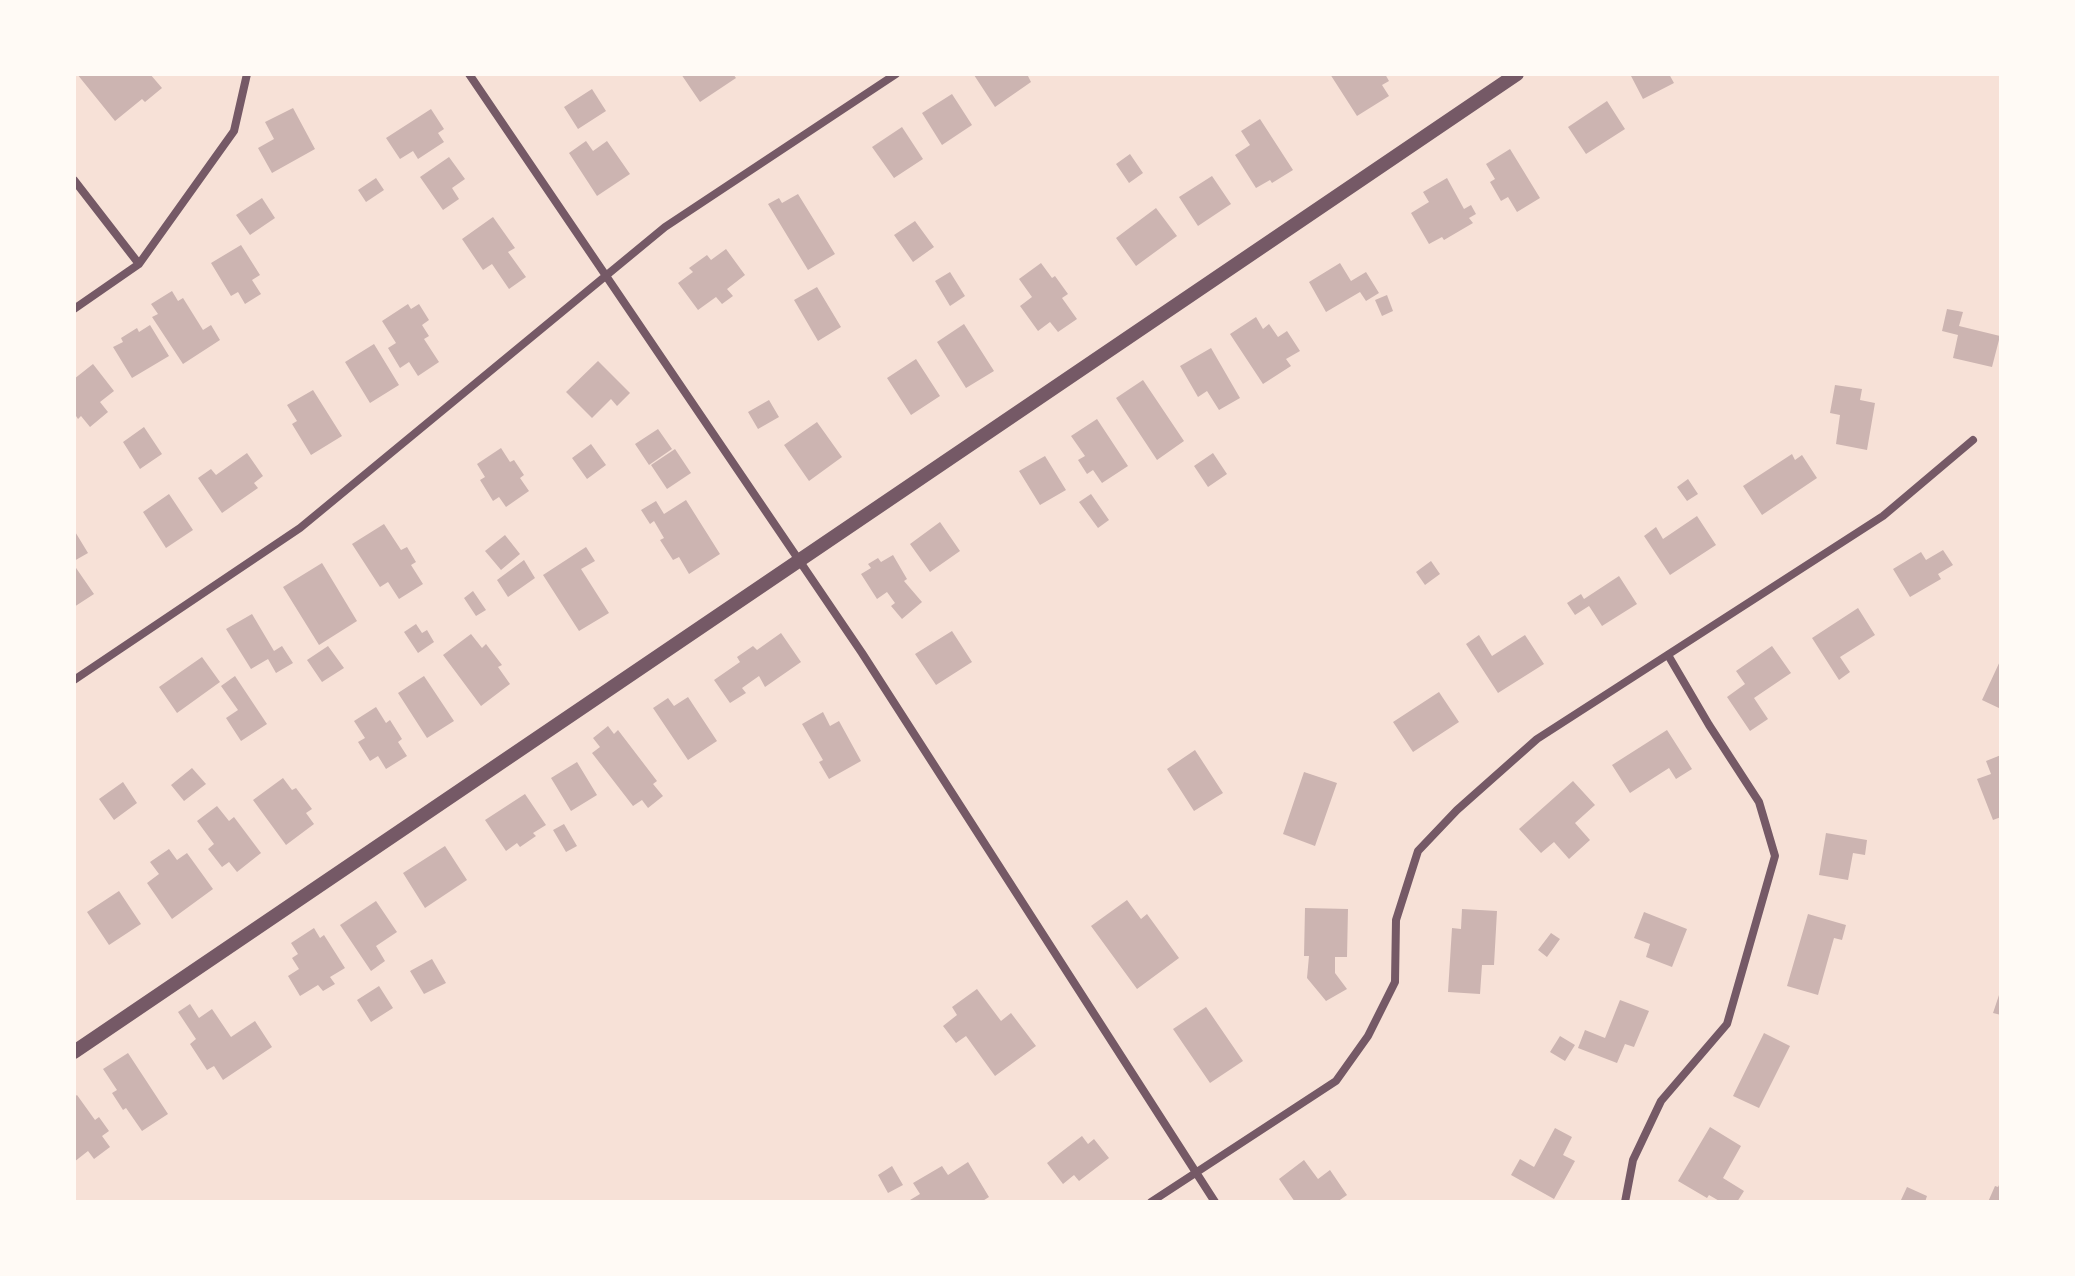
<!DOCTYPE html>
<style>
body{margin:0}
#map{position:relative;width:2075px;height:1276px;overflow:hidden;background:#f7e1d7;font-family:"Noto Sans",sans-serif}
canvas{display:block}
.frame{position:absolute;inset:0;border:76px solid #fffaf5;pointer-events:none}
</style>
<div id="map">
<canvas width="2075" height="1276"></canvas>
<div class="frame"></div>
</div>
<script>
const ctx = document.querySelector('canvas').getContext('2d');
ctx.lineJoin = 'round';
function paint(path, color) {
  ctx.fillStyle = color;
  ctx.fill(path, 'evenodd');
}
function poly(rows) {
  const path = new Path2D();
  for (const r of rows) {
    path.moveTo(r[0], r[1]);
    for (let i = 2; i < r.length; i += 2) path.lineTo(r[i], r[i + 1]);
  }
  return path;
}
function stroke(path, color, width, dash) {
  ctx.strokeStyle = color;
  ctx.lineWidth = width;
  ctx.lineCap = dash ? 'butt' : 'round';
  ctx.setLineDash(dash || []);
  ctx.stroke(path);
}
paint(poly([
 [77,74,142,76,150,74,162,88,145,102,142,99,115,121],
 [681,74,733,74,736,78,700,102],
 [976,74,1030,74,1028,76,1031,82,995,107,974,75],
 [1330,74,1385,74,1389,81,1382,85,1389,96,1357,116],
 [1630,74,1669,74,1674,83,1643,99],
 [592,89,606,111,578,129,564,107],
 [952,94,972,125,942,145,922,113],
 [1607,101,1625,129,1586,154,1568,127],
 [293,108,315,149,272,173,258,148,274,139,265,122],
 [431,109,444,129,438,133,444,142,418,159,413,151,400,159,386,138],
 [1260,119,1293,170,1272,183,1270,180,1256,188,1235,155,1250,145,1241,131],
 [902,127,923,159,894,178,872,147],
 [586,141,593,151,607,141,630,174,597,196,569,153],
 [1510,149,1540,198,1517,212,1508,197,1501,201,1490,182,1495,179,1486,164],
 [1130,154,1143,173,1129,183,1116,164],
 [449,157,465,179,452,188,459,199,443,210,420,177],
 [1212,176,1231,204,1198,226,1179,197],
 [376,178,384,190,366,202,358,190],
 [1447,178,1464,209,1471,205,1476,214,1469,218,1473,223,1444,240,1442,237,1429,244,1411,213,1429,202,1423,192],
 [798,194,835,254,808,270,768,204,779,198,782,203],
 [262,198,275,218,250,235,236,215],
 [1156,208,1177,236,1136,266,1116,238],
 [493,217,515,248,508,252,526,277,509,289,492,264,483,270,462,239],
 [915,221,934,247,913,262,894,235],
 [241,245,260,275,252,280,261,294,245,304,238,292,231,296,211,263],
 [726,249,745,275,727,289,733,296,722,304,716,297,698,310,678,283,693,272,689,268,707,255,711,260],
 [1041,263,1052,278,1055,276,1068,294,1062,298,1077,319,1058,332,1050,322,1038,331,1020,306,1032,297,1019,279],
 [1340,263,1351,281,1366,272,1379,293,1366,301,1360,292,1326,312,1309,282],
 [950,272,965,296,950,306,935,281],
 [817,287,841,327,818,341,794,300],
 [172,291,178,301,183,298,203,330,211,325,220,340,183,364,152,317,158,314,151,304],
 [1387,295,1393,311,1382,316,1375,300],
 [408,304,411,309,419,304,429,320,422,325,429,336,424,339,439,362,418,376,409,362,400,368,388,348,396,343,382,321],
 [1947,309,1963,312,1959,326,2000,336,1992,367,1953,358,1958,335,1942,331],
 [1256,317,1263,329,1269,324,1278,337,1287,331,1300,351,1286,359,1291,366,1263,384,1230,334],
 [964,324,994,371,966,388,937,342],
 [150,325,169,356,132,378,113,347,123,342,121,338,137,328,139,332],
 [374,344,399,385,370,403,345,362],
 [1211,348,1240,398,1219,410,1207,391,1198,397,1180,366],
 [916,359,940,396,911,415,887,378],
 [598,361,630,393,617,406,611,399,592,418,566,392],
 [93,364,114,391,100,402,108,412,90,427,81,416,78,419,74,413,74,379],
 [1143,380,1184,441,1157,460,1116,398],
 [1835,385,1862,389,1860,400,1875,403,1867,450,1836,444,1840,415,1830,413],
 [313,390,342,436,311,455,292,424,297,421,287,405],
 [769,400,779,417,758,429,748,412],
 [1097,419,1128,466,1102,483,1093,470,1087,474,1078,460,1085,456,1071,436],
 [817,422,842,457,809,481,784,445],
 [144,427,162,454,140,469,123,442],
 [658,429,672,449,649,465,635,444],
 [591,444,606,465,587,479,572,458],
 [501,448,510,462,514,460,524,475,520,478,529,491,506,507,499,497,493,501,480,480,485,477,477,464],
 [675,449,691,473,667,489,651,465],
 [247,453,263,476,254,483,258,488,222,513,198,478,211,469,216,475],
 [1213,453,1227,474,1208,487,1194,466],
 [1792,454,1795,460,1802,455,1817,478,1762,515,1743,486],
 [1045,456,1066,490,1040,505,1019,471],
 [1688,479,1698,494,1687,501,1677,487],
 [169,494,193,530,166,548,143,512],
 [1091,494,1109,520,1098,528,1079,502],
 [686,500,720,554,689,574,679,557,673,560,660,540,664,538,654,521,650,524,641,510,656,501,664,514],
 [1697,516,1716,545,1670,575,1644,536,1656,527,1663,539],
 [940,522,960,551,930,572,910,544],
 [384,524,401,550,407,547,416,562,411,565,423,584,399,599,388,582,380,587,352,544],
 [74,530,88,553,74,561],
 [505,535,520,554,501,570,485,551],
 [586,547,595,561,581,569,609,613,579,631,543,575],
 [1943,550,1953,565,1938,574,1941,579,1910,597,1893,569,1921,552,1926,560],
 [893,555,907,579,904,581,922,602,902,619,891,606,895,603,887,592,877,599,861,574,871,568,868,564,878,558,881,562],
 [524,560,535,578,508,597,497,580],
 [1431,561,1440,574,1425,585,1416,572],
 [322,563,357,621,319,645,283,587],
 [74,565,94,594,74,607],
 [1619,576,1637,604,1602,626,1589,606,1575,615,1567,603,1581,594,1584,599],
 [473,591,486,610,476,616,464,598],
 [1858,608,1875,635,1840,657,1850,672,1839,680,1812,638],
 [252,614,274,651,282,646,293,663,276,673,268,659,251,669,226,629],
 [416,624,422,633,427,630,434,642,418,653,404,632],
 [952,631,972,662,936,685,915,654],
 [781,633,801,662,765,687,759,676,742,688,746,693,730,703,714,680,740,662,737,657,753,646,757,650],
 [471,634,482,648,486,644,502,665,498,667,510,684,481,706,443,655],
 [1479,635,1492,656,1525,635,1544,664,1498,693,1466,644],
 [328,646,344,668,322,682,307,660],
 [1772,646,1791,673,1754,698,1768,719,1750,731,1727,697,1745,684,1736,671],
 [202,657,220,682,177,713,159,687],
 [2001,659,2001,709,1982,700],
 [235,676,267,724,241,741,226,718,238,710,221,686],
 [424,676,454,721,427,738,398,693],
 [1439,692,1459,722,1413,752,1393,722],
 [688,697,717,741,688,760,653,708,668,698,674,706],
 [376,707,386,723,390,720,402,739,398,742,407,756,386,769,378,756,370,761,358,742,365,738,354,721],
 [823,712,830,726,839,721,861,761,829,779,819,762,823,760,802,724],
 [608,726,614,734,618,730,657,781,653,784,663,796,648,808,642,800,633,806,592,753,600,747,593,738],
 [1667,730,1692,769,1676,779,1669,768,1630,793,1612,765],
 [1195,750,1223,793,1194,811,1167,769],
 [2001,755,2001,817,1993,820,1977,779,1991,774,1986,761],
 [577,762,597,795,571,811,551,778],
 [192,768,206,784,184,801,171,785],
 [1304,772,1337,783,1315,846,1283,834],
 [283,778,292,790,296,788,312,809,306,813,314,824,286,845,253,800],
 [1573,781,1595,805,1575,823,1590,840,1569,859,1554,842,1541,853,1519,829],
 [123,782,137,803,114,820,99,799],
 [525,794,546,825,533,833,536,836,520,847,517,843,506,851,485,820],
 [217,806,229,821,234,817,261,853,237,872,229,862,222,867,208,849,214,844,197,821],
 [564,824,577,846,566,852,553,830],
 [1826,833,1867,840,1865,855,1853,853,1848,880,1819,875],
 [445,846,467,880,425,908,403,873],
 [169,849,177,860,187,853,213,889,172,919,147,883,159,874,150,862],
 [119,891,141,924,109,945,87,912],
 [1127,900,1141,919,1147,914,1179,958,1137,989,1091,926],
 [376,901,397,932,376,946,385,961,371,971,340,925],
 [1305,908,1348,909,1347,957,1335,957,1335,973,1347,989,1326,1001,1307,978,1309,956,1304,956],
 [1462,909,1497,911,1494,965,1482,965,1480,994,1448,992,1452,928,1461,929],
 [1644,912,1687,929,1672,967,1646,957,1650,944,1634,938],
 [1808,914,1846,925,1842,940,1834,938,1818,995,1787,986],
 [314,928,320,938,324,935,345,968,330,977,335,984,323,991,318,985,300,996,288,976,299,969,292,958,298,954,291,943],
 [1551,933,1560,939,1547,957,1538,950],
 [432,959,446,983,424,994,410,971],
 [379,986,393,1008,371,1022,357,1000],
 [977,989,1001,1021,1011,1013,1036,1046,995,1076,966,1036,956,1043,943,1026,957,1015,952,1007],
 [2001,989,2001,1015,1993,1013],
 [1620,1000,1649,1011,1634,1047,1625,1044,1617,1063,1578,1048,1585,1030,1605,1038],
 [190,1004,199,1018,212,1009,231,1037,255,1021,272,1047,223,1080,214,1066,207,1070,190,1044,196,1039,178,1012],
 [1206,1007,1243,1061,1210,1083,1173,1029],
 [1764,1033,1790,1046,1759,1108,1733,1096],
 [1560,1036,1575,1045,1565,1061,1550,1052],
 [128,1053,168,1114,142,1131,126,1108,123,1110,112,1093,117,1090,103,1069],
 [77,1095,95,1120,99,1117,109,1131,102,1136,110,1147,94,1159,88,1151,74,1162,74,1097],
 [1710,1127,1741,1146,1723,1178,1744,1191,1737,1202,1721,1202,1709,1195,1707,1198,1678,1181],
 [1555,1128,1572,1137,1563,1155,1575,1161,1554,1199,1511,1175,1520,1159,1534,1167],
 [1082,1136,1088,1144,1094,1139,1109,1158,1079,1181,1074,1175,1063,1184,1047,1163],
 [1304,1160,1318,1179,1330,1170,1347,1195,1337,1202,1295,1202,1279,1179],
 [968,1162,989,1197,981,1202,911,1202,910,1200,920,1194,913,1183,942,1166,948,1175],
 [892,1166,903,1185,888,1193,878,1175],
 [2001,1181,2001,1202,1988,1202,1995,1186,1998,1187],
 [1907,1187,1927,1196,1925,1202,1901,1200]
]), '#ccb4b1');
stroke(poly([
 [469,74,862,653,1215,1202],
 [74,180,139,264],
 [74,309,139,264,234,131,247,74],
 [74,680,300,528,665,227,896,74],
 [1151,1202,1336,1081,1368,1036,1395,982,1396,920,1418,851,1457,810,1537,739,1883,516,1973,440],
 [1625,1202,1633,1160,1661,1101,1727,1024,1775,856,1759,802,1709,725,1668,655]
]), '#755966', 8);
stroke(poly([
 [74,1052,1517,74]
]), '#755966', 14);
</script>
